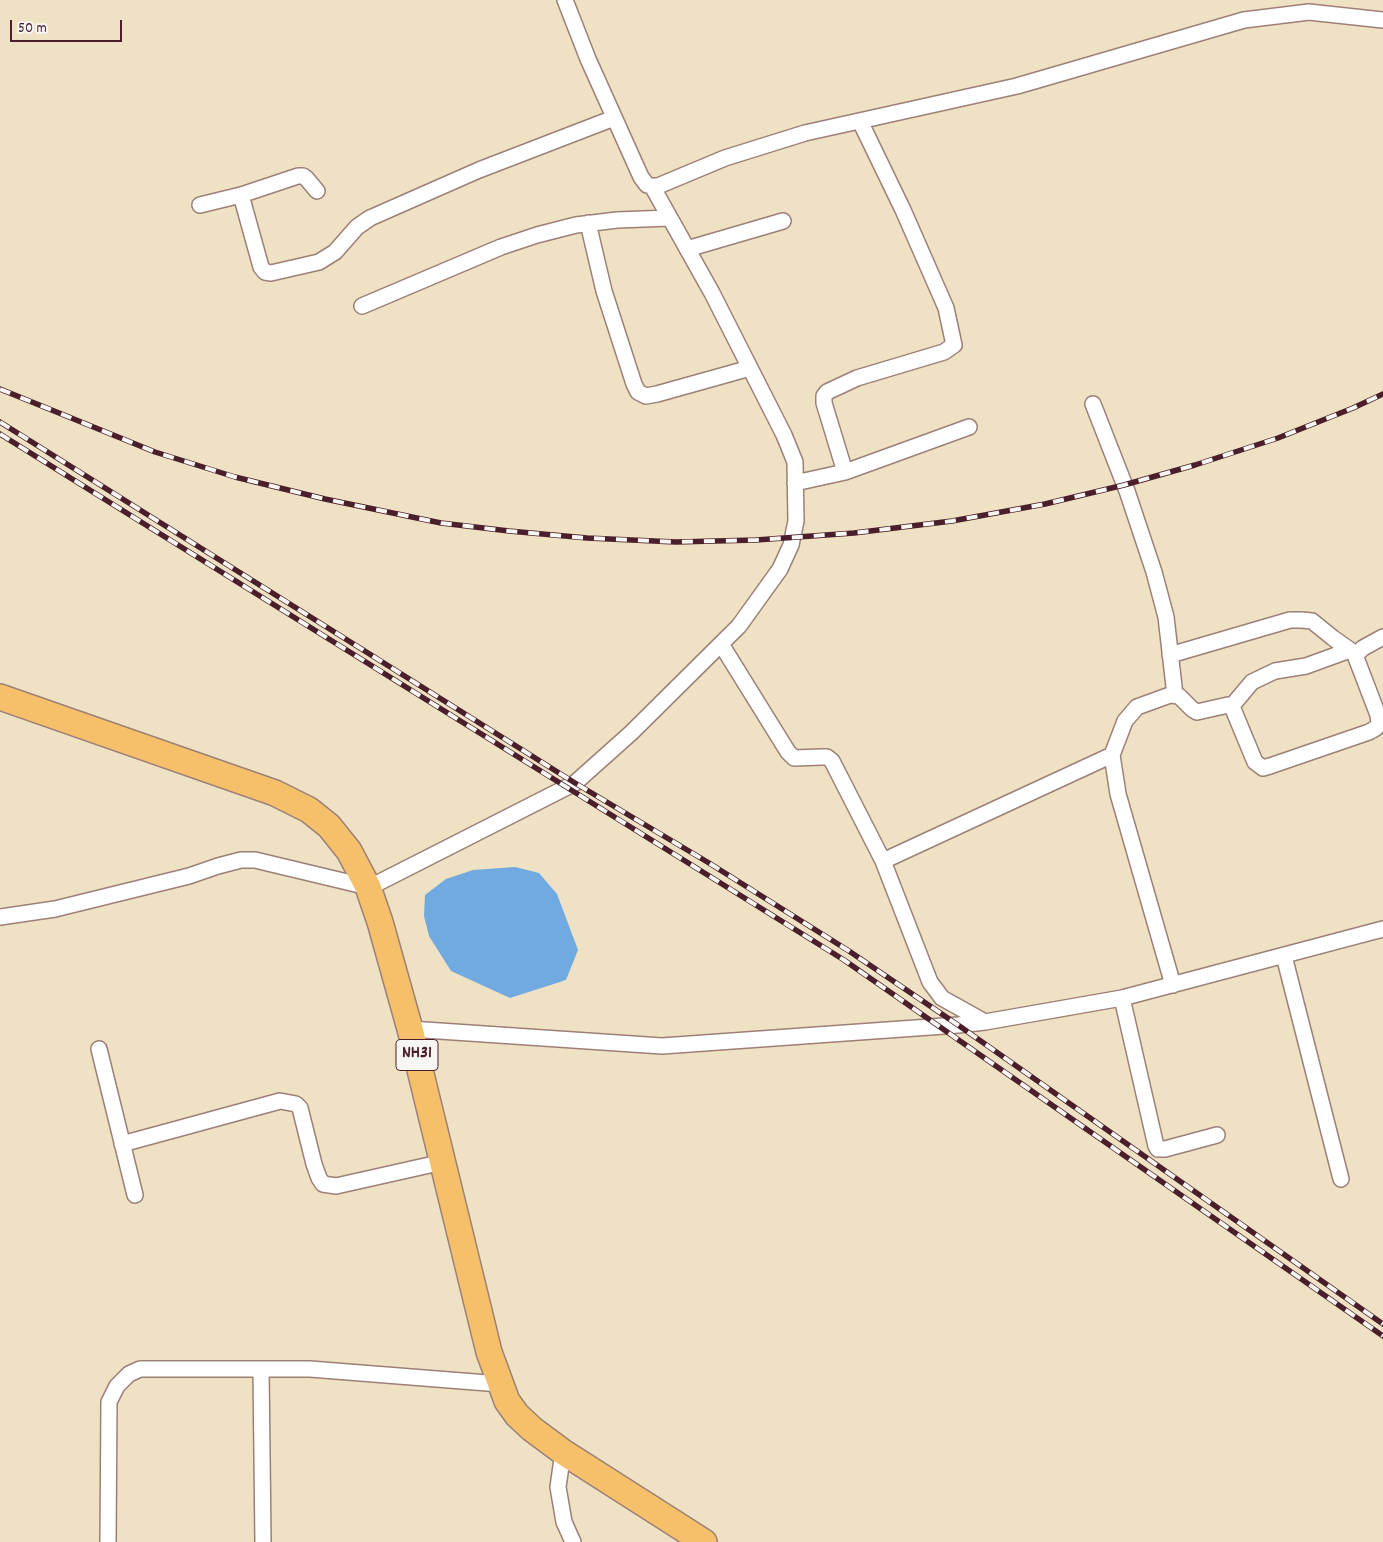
<!DOCTYPE html>
<style>
body{margin:0}
#map{position:relative;width:1383px;height:1542px;overflow:hidden;background:#efe1c3;font-family:Dekko,sans-serif}
canvas{display:block}
.scale{position:absolute;left:10px;top:20px;width:112px;height:22px;box-sizing:border-box;border:2px solid #4a1f2b;border-top:0;padding-left:6px;font-size:15px;line-height:18px;white-space:nowrap;color:#4a1f2b;-webkit-text-stroke:4px #f6f6f2;paint-order:stroke}
</style>
<div id="map">
<canvas width="1383" height="1542"></canvas>
<div class="scale">50 m</div>
</div>
<script>
const ctx = document.querySelector('canvas').getContext('2d');
ctx.lineJoin = 'round';
function paint(path, color) {
  ctx.fillStyle = color;
  ctx.fill(path, 'evenodd');
}
function poly(rows) {
  const path = new Path2D();
  for (const r of rows) {
    path.moveTo(r[0], r[1]);
    for (let i = 2; i < r.length; i += 2) path.lineTo(r[i], r[i + 1]);
  }
  return path;
}
function stroke(path, color, width, dash) {
  ctx.strokeStyle = color;
  ctx.lineWidth = width;
  ctx.lineCap = dash ? 'butt' : 'round';
  ctx.setLineDash(dash || []);
  ctx.stroke(path);
}
function drawText(font, color, halo, rows, align = 'center') {
  ctx.font = font + ' Dekko,sans-serif';
  ctx.lineWidth = 4.5;
  ctx.setLineDash([]);
  ctx.textBaseline = 'middle';
  ctx.strokeStyle = halo;
  ctx.fillStyle = color;
  for (const [text, x, y, turn = 0] of rows) {
    ctx.save();
    ctx.translate(x, y);
    ctx.rotate((+turn || 0) * Math.PI / 180);
    ctx.textAlign = isNaN(turn) ? turn : align;
    if (halo) ctx.strokeText(text, 0, 0);
    ctx.fillText(text, 0, 0);
    ctx.restore();
  }
}
paint(poly([
 [515,867,539,873,557,894,578,950,566,980,510,998,451,971,429,936,424,916,425,895,446,879,473,870]
]), '#70aae0');
const minor = poly([
 [565,0,588,59,641,177,647,185,652,186,658,186,725,158,805,133,1017,86,1244,20,1309,12,1383,20],
 [241,195,298,176,303,176,306,178,317,191],
 [200,205,241,195,261,267,265,272,271,273,319,262,335,252,357,227,370,218,479,170,614,118],
 [588,223,604,291,634,384,638,392,646,396,657,394,750,368],
 [687,249,783,221],
 [362,306,501,247,537,235,576,225,617,220,670,218],
 [1093,404,1127,491,1154,572,1166,617,1175,695],
 [845,472,824,403,824,396,827,392,857,378,944,352,954,345,946,308,903,210,860,121],
 [795,483,845,472,969,427],
 [721,644,788,752,794,758,821,757,827,757,832,761,883,861],
 [1170,655,1290,620,1301,620,1312,621,1333,638,1350,650,1355,655],
 [1231,707,1252,682,1275,671,1306,666,1350,650],
 [0,917,55,909,189,876,218,866,241,860,255,860,368,887,376,884,575,783,631,733,739,626,780,569,791,545,796,521,795,462,784,435,712,293,652,186],
 [1284,956,1341,1179],
 [1173,985,1118,794,1112,755,1125,721,1137,707,1170,695,1179,696,1192,709,1197,712,1228,705,1233,709,1255,762,1263,768,1270,766,1369,732,1376,728,1379,723,1378,715,1355,655,1363,648,1383,637],
 [1122,998,1156,1146,1158,1149,1165,1149,1217,1135],
 [985,1022,942,998,930,982,883,861,1112,755],
 [410,1029,662,1046,958,1025,985,1022,1122,998,1383,929],
 [99,1049,135,1195],
 [122,1144,280,1101,296,1104,300,1108,314,1164,319,1178,323,1184,336,1186,443,1162],
 [261,1369,263,1542],
 [563,1452,558,1487,564,1522,573,1542],
 [108,1542,109,1402,117,1386,129,1374,140,1369,310,1369,500,1384]
]);
const trunk = poly([
 [0,697,275,793,309,810,329,826,349,851,368,887,380,922,410,1029,489,1352,507,1401,517,1415,532,1429,563,1452,704,1542]
]);
stroke(minor, '#9c8077', 18);
stroke(trunk, '#9c8077', 28);
stroke(minor, '#fff', 15);
stroke(trunk, '#f6c06b', 25);
const rail = poly([
 [0,389,155,452,235,477,325,499,441,523,509,531,587,538,676,542,756,540,854,533,952,521,1045,504,1124,485,1195,465,1278,438,1353,408,1383,394],
 [0,422,575,783,709,863,849,951,958,1025,1383,1324],
 [0,434,844,960,1383,1336]
]);
stroke(rail, '#4a1f2b', 5.5);
stroke(rail, '#f6f6f2', 4, [11]);
for (const [x, y, w] of [
 [417,1055,42]
]) {
  const box = new Path2D();
  box.roundRect(x - w / 2, y - 15.5, w, 31, 4);
  ctx.fillStyle = '#f6f6f2';
  ctx.fill(box);
  stroke(box, '#4a1f2b', 1);
}
drawText('bold 18px', '#4a1f2b', null, [
 ["NH31",417,1055]
]);
</script>
